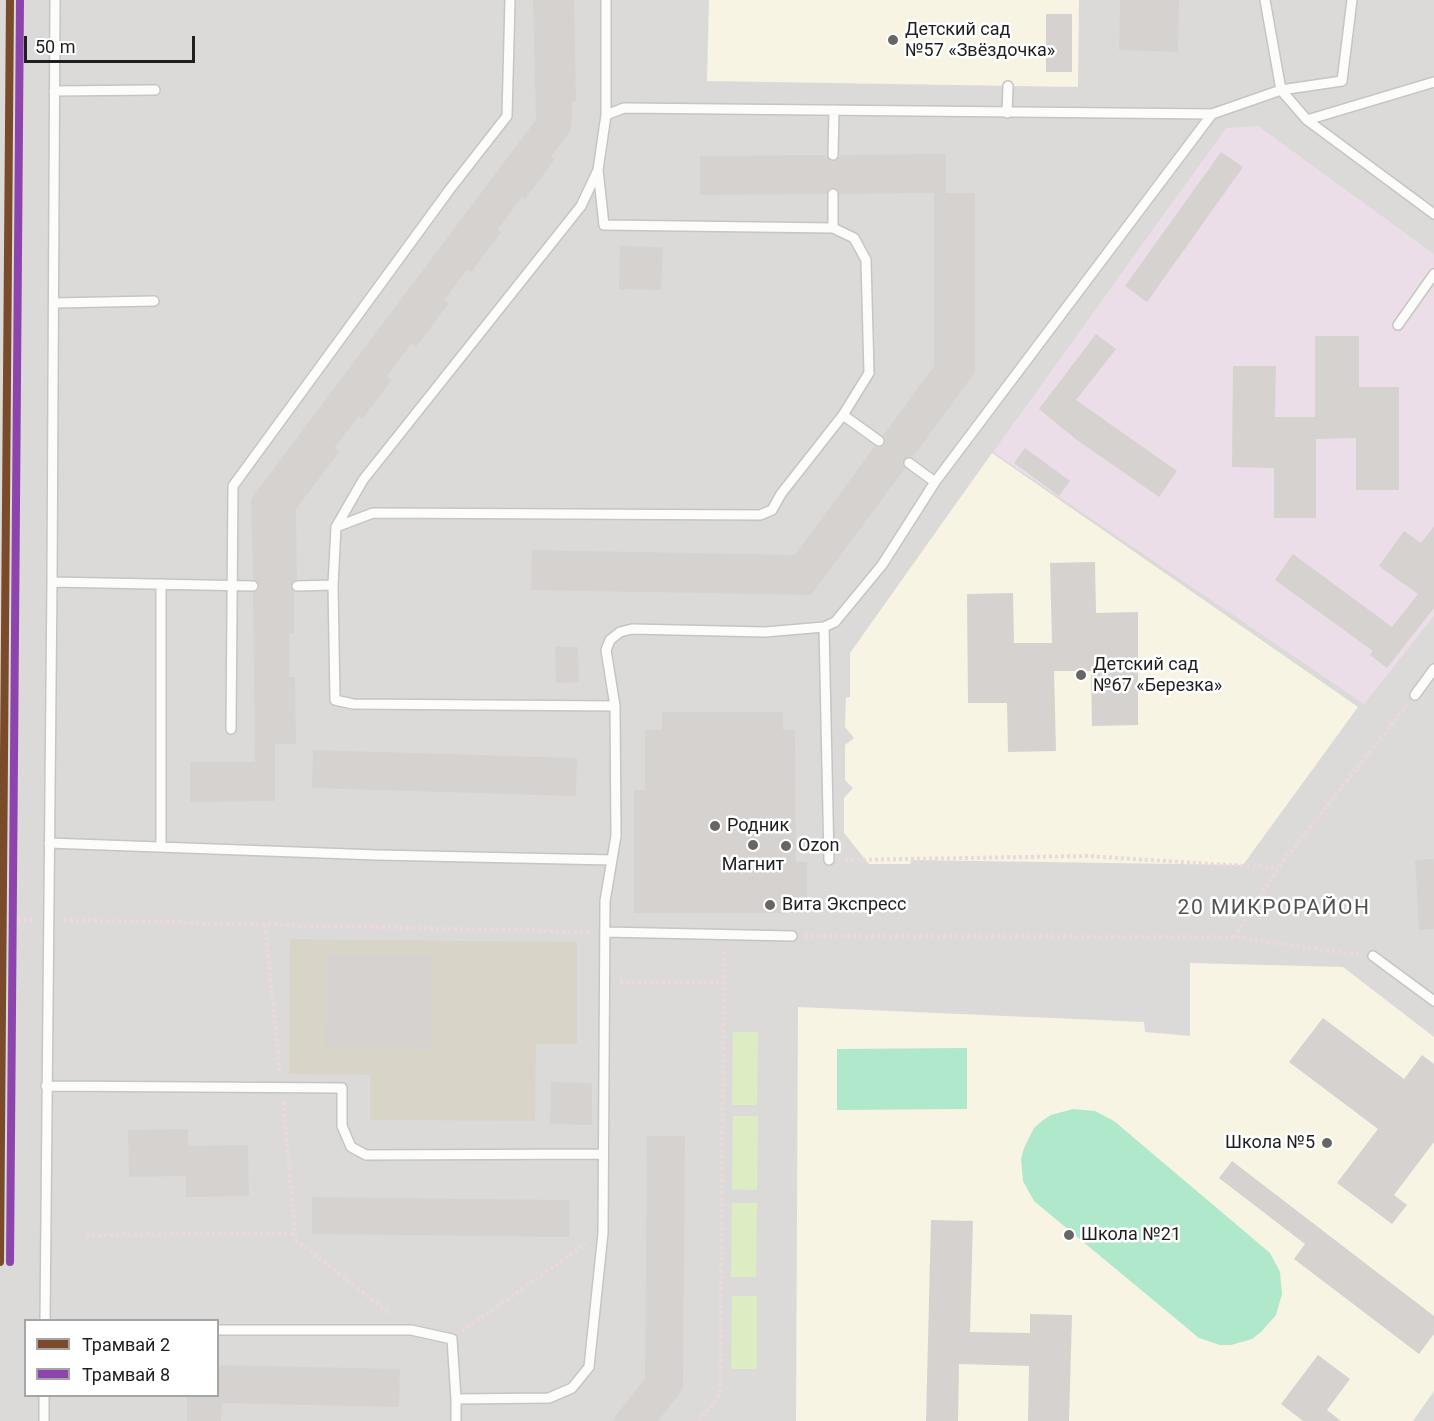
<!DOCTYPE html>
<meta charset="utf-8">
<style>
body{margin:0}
#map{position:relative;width:1434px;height:1421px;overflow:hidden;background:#edeae7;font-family:Roboto,sans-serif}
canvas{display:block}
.legend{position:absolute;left:24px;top:1319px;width:195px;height:78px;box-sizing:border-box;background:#fff;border:2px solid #a5a5a5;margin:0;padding:8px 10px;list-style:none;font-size:18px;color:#1f1f1f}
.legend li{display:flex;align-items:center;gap:12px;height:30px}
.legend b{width:30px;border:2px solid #a5a5a5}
.scale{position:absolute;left:24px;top:36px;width:171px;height:27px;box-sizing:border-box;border:3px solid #1f1f1f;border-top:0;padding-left:8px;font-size:18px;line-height:21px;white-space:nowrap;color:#1f1f1f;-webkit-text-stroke:4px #fff;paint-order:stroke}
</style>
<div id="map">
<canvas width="1434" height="1421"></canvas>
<ul class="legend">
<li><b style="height:8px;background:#7a4b2a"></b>Трамвай 2</li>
<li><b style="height:8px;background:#8e44ad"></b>Трамвай 8</li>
</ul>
<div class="scale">50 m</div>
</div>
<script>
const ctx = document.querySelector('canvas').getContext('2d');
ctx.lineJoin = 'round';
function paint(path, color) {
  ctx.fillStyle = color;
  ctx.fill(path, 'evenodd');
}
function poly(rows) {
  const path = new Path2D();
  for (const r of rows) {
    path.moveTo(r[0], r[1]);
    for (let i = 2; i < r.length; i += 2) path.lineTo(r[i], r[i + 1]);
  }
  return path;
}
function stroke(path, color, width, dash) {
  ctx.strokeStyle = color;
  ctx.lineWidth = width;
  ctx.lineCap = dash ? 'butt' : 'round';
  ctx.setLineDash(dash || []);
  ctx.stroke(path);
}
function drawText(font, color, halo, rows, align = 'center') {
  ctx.font = font + ' Roboto,sans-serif';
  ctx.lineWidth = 5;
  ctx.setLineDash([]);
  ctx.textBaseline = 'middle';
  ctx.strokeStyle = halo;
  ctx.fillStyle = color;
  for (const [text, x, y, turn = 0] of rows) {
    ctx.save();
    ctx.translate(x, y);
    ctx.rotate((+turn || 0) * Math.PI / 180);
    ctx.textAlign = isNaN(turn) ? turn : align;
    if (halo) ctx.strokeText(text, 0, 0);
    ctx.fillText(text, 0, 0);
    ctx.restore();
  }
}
paint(poly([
 [0,0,1434,0,1434,1421,0,1421],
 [26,1320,218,1320,218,1396,26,1396]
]), '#dcdad9');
paint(poly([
 [1258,126,1434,254,1434,616,1364,704,993,452,1226,128]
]), '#ebdee8');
paint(poly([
 [709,0,1079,0,1078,87,707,81],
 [992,453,1358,707,1243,865,911,860,910,864,869,864,844,833,844,798,853,788,845,780,845,745,854,738,845,727,846,698,850,697,850,653],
 [1190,963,1343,967,1434,1037,1434,1391,1413,1421,796,1421,798,1007,1144,1022,1145,1032,1190,1036]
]), '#f7f4e3');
paint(poly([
 [290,939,577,942,577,1044,536,1044,535,1121,370,1120,370,1075,289,1074]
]), '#d8d5c8');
paint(poly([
 [733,1032,758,1032,757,1105,732,1105],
 [733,1116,758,1116,757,1190,732,1189],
 [732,1203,757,1203,756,1277,731,1277],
 [732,1296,757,1296,757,1369,731,1369]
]), '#ddedc3');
paint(poly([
 [967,1048,967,1109,837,1110,837,1049],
 [1073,1109,1095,1111,1114,1121,1270,1253,1280,1272,1282,1294,1276,1315,1261,1332,1252,1339,1231,1345,1220,1345,1199,1338,1034,1201,1023,1181,1021,1159,1024,1148,1034,1128,1042,1121,1051,1115]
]), '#afe8cb');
paint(poly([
 [533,0,574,0,576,101,572,101,572,119,570,132,551,156,555,159,525,199,522,197,497,230,501,233,471,272,467,270,444,300,449,303,416,347,411,344,387,376,392,380,362,419,359,416,334,448,339,452,296,509,297,579,293,581,290,586,294,592,294,633,289,634,289,677,295,677,296,744,275,744,275,801,190,802,190,762,255,762,253,593,258,590,260,586,257,581,253,579,251,499,536,120],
 [1120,0,1179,0,1178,52,1119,50],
 [1046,14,1072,14,1072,72,1046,72],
 [1221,152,1243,167,1147,302,1125,286],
 [946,154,946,193,975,193,975,372,913,457,909,456,904,459,902,463,905,468,811,595,531,590,532,550,795,555,875,446,879,448,884,445,886,441,883,436,934,366,934,193,840,194,837,189,832,187,828,190,826,194,700,195,700,156,826,155,829,160,833,162,838,159,840,155],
 [620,246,663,247,661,290,619,289],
 [1096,334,1116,349,1076,400,1177,471,1159,497,1077,440,1039,409],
 [1315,336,1359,336,1359,387,1399,387,1399,490,1356,490,1356,438,1316,439,1316,518,1274,518,1274,468,1232,467,1233,366,1276,366,1275,417,1315,417],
 [1025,448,1070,481,1059,496,1014,463],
 [1434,526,1434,608,1387,668,1370,655,1373,651,1275,580,1293,554,1392,627,1418,594,1379,566,1404,531,1421,543],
 [1095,562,1096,613,1138,612,1138,725,1092,726,1091,671,1054,671,1056,751,1008,752,1007,703,968,703,967,594,1013,593,1014,643,1052,643,1050,563],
 [555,647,578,647,579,682,556,683],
 [662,712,783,712,783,730,795,730,796,862,807,862,807,913,634,913,634,790,645,790,645,730,662,730],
 [313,750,577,758,576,796,312,788],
 [1434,859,1434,929,1419,930,1415,860],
 [326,955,432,955,431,1050,325,1049],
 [1323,1018,1404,1079,1422,1055,1434,1064,1434,1142,1394,1195,1407,1205,1392,1224,1337,1183,1378,1129,1289,1062],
 [551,1082,592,1083,592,1125,550,1124],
 [188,1129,188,1146,248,1145,249,1196,186,1197,186,1176,129,1177,128,1130],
 [647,1136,685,1136,683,1389,658,1421,612,1421,645,1378],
 [1232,1161,1434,1316,1434,1334,1419,1354,1294,1259,1305,1244,1219,1178],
 [312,1197,569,1200,569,1237,312,1234],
 [931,1220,973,1221,970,1332,1030,1333,1030,1314,1072,1315,1069,1421,1028,1421,1029,1366,959,1364,958,1421,926,1421],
 [1318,1355,1350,1379,1327,1410,1341,1421,1303,1421,1281,1404],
 [218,1365,400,1369,399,1407,222,1403,221,1421,187,1421,187,1395,218,1395]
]), '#d6d2d0');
const service = poly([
 [1265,0,1281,90,1307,120,1434,214],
 [54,91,155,90],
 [1007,113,1008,86],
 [606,115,624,108,1212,114],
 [1307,120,1434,82],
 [833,155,834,110],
 [833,228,833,194],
 [54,303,154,301],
 [1398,325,1434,274],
 [843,415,879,441],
 [909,463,935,482],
 [336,527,373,513,760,515,772,510,781,494,843,415,869,373,866,260,854,238,833,228,604,225,598,170],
 [52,582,253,586],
 [297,586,333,585,336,527,363,480,581,206,598,170,606,115,606,0],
 [824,627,829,860],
 [1415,695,1434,669],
 [615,706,606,650,610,640,620,632,632,629,765,632,824,627,835,622,882,565,935,482,1212,114,1281,90,1342,81,1352,0],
 [231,729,233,486,450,189,507,116,510,0],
 [49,843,377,855,612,860],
 [161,847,161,584],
 [605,932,792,936],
 [1373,956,1434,1001],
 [46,1086,342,1088,342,1126,351,1147,366,1155,603,1154],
 [45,1320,52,582,55,0],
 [218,1330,411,1330,452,1339,456,1399,549,1398,572,1388,589,1367,603,1233,605,901,616,836,615,706,353,704,335,700,333,585],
 [44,1421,44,1396],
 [456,1421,456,1399]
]);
stroke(service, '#c6c5c3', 12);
stroke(poly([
 [845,860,1086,856,1278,868],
 [0,920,35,920],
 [64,920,590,932],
 [265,925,280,1073],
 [805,936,1234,937,1360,955],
 [1234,937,1278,868,1407,705],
 [620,982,724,982],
 [283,1102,296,1240,391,1314],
 [86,1235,296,1234],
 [462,1331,586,1244],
 [699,1421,720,1394,724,949]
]), '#ebd9d9', 4, [3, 3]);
stroke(service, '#fcfcfb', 9);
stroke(poly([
 [0,1262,10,0]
]), '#7a4b2a', 8);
stroke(poly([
 [10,1262,20,0]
]), '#8e44ad', 8);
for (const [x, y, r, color] of [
 [893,40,6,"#676665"],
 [1081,675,6,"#676665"],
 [715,826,6,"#676665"],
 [753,845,6,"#676665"],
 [786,846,6,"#676665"],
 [770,905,6,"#676665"],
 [1327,1143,6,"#676665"],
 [1069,1235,6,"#676665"]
]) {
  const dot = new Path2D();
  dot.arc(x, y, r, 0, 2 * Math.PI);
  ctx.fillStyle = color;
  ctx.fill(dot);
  stroke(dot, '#fff', 2);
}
drawText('18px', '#1f1f1f', '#fff', [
 ["Детский сад",905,30],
 ["№57 «Звёздочка»",905,51],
 ["Детский сад",1093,665],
 ["№67 «Березка»",1093,686],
 ["Родник",727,826],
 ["Ozon",798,846],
 ["Магнит",753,865,"center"],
 ["Вита Экспресс",782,905],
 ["Школа №5",1315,1143,"right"],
 ["Школа №21",1081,1235]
], 'left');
ctx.letterSpacing = '1.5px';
drawText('21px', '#525252', '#fff', [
 ["20 МИКРОРАЙОН",1274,909]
]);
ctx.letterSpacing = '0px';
</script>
